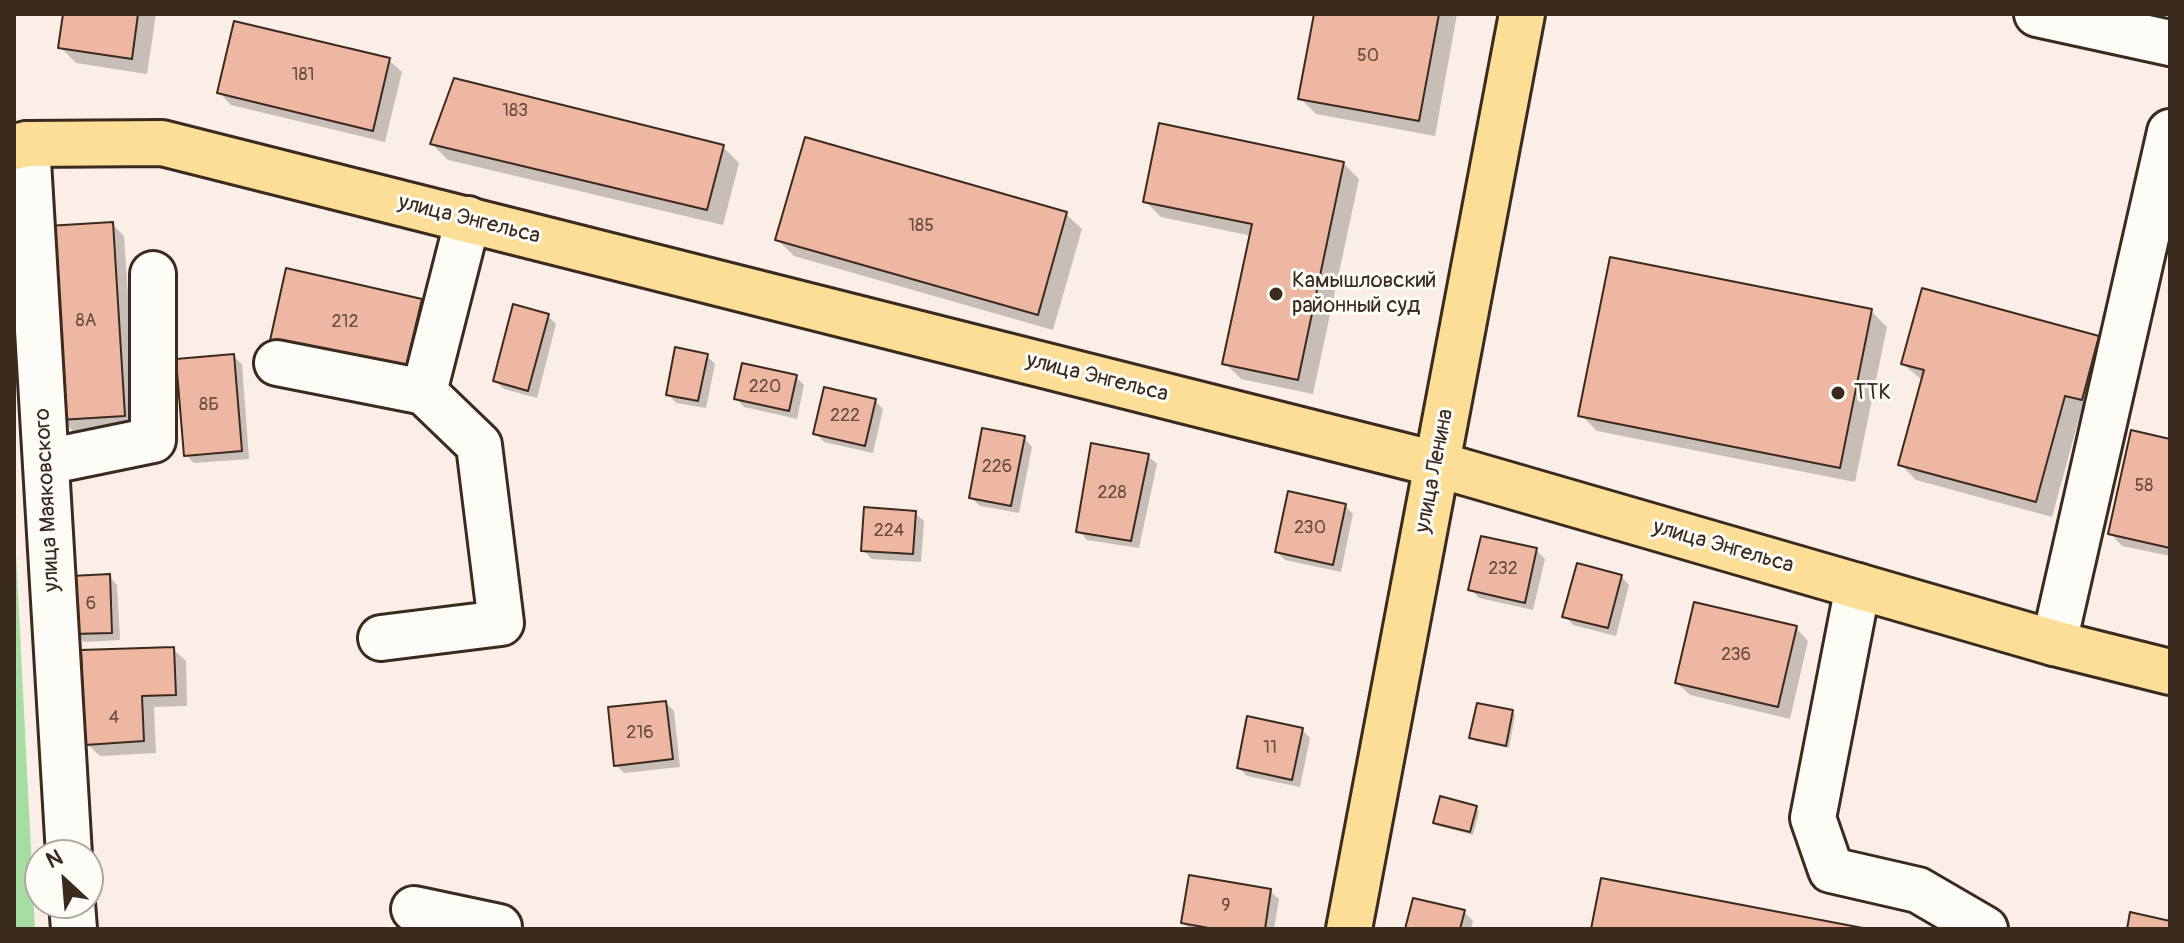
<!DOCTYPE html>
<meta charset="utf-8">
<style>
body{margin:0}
#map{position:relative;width:2184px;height:943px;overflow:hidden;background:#faeee6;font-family:Pangolin,sans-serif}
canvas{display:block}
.frame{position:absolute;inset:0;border:16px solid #3b2a1e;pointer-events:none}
.north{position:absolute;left:24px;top:839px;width:80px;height:80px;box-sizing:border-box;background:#fdfcf7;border:2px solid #afa8a0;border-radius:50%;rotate:334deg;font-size:22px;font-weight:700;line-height:32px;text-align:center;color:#3b2a1e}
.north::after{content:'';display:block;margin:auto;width:28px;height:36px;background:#3b2a1e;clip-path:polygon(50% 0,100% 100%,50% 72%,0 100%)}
</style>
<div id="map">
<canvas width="2184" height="943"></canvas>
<div class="frame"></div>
<div class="north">N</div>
</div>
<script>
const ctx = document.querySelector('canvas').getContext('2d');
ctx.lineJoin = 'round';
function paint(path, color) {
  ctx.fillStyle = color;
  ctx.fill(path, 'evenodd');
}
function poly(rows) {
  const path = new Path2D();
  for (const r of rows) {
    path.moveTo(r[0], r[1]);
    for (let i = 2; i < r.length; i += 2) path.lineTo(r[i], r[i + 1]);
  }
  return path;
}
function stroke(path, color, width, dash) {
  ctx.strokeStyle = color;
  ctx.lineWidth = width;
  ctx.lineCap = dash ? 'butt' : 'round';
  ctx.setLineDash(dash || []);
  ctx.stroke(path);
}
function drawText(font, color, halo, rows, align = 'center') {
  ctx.font = font + ' Pangolin,sans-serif';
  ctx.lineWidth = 6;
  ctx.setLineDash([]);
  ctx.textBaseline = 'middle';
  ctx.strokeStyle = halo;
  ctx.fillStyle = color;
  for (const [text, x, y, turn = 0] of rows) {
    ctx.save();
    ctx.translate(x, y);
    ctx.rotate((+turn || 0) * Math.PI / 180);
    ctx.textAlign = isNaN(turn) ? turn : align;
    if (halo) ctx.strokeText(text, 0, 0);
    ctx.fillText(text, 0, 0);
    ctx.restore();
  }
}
paint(poly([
 [14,514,35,929,14,929]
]), '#a5dda2');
paint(poly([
 [65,14,156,14,147,74,76,63,60,47],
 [1316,14,1457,14,1435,136,1316,114,1300,98],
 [389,60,402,72,385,142,231,105,219,92],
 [432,144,723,147,739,163,723,225,448,160],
 [1343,163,1359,179,1313,394,1241,379,1225,363,1252,236,1161,217,1145,201],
 [1066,214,1082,229,1053,330,794,256,778,240],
 [112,224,124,236,137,427,74,432,61,419],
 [421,301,433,313,416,386,283,357],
 [1871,311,1887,327,1855,482,1597,431,1581,415],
 [548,316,556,324,537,398,504,389,495,381],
 [2098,337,2114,353,2098,415,2081,411,2052,517,1916,480,1900,464,1923,381,1903,364],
 [233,356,242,364,249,459,194,463,186,455],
 [707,356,715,364,706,408,676,403,668,394],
 [796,377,804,385,797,419,744,407,736,398],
 [875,401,883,409,873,453,824,442,815,433],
 [1024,438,1032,447,1019,513,980,506,971,498],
 [2170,441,2170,556,2122,546,2110,533],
 [1148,456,1157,464,1139,548,1087,540,1079,531],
 [1345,506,1353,514,1341,572,1285,560,1277,552],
 [915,513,924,521,921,562,872,559,863,550],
 [1536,550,1545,559,1533,610,1479,598,1470,589],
 [109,576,117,585,120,640,84,642,75,633],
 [1621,576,1629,585,1616,636,1573,625,1565,616],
 [1796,628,1808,641,1790,719,1690,695,1677,683],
 [173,649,186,661,187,706,154,707,156,753,100,756,87,744],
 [666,703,674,711,680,767,624,773,616,765],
 [1512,712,1515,716,1509,748,1475,741,1472,737],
 [1302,730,1310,738,1300,787,1247,776,1239,768],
 [1476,808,1479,812,1473,835,1439,826,1435,822],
 [1270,891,1279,899,1274,929,1189,929,1183,923],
 [1464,912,1473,921,1471,929,1407,929]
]), '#0003');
const building = poly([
 [63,14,138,14,132,59,58,48,63,14],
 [1314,14,1439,14,1419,121,1298,99,1314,14],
 [234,21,390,58,373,131,217,93,234,21],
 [454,78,724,145,707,210,430,144,454,78],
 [1159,123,1344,162,1298,380,1222,364,1252,224,1143,202,1159,123],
 [805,137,1067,212,1038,315,775,240,805,137],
 [113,222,125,416,59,420,47,226,113,222],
 [1610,257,1872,309,1840,468,1578,416,1610,257],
 [286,268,422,299,404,375,269,345,286,268],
 [1922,288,2099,336,2082,400,2065,396,2036,502,1898,465,1924,370,1901,364,1922,288],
 [513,304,549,314,528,391,493,381,513,304],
 [675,347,708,354,698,401,666,395,675,347],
 [234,354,242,451,184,456,176,359,234,354],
 [742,363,797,375,789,411,734,399,742,363],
 [824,387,876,399,865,446,813,434,824,387],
 [982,428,1025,436,1011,506,969,498,982,428],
 [2131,430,2170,439,2170,548,2108,534,2131,430],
 [1091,443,1149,454,1131,541,1076,532,1091,443],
 [1288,491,1346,504,1333,565,1275,552,1288,491],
 [864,507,916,511,913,554,861,551,864,507],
 [1481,536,1537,548,1525,603,1468,590,1481,536],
 [1577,563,1622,575,1608,628,1562,617,1577,563],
 [110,574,112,633,73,634,71,576,110,574],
 [1694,602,1797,626,1778,707,1675,683,1694,602],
 [174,647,176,695,142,696,144,741,85,745,81,650,174,647],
 [666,701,673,759,614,766,608,707,666,701],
 [1477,703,1513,710,1506,746,1469,738,1477,703],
 [1247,716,1303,728,1292,780,1237,768,1247,716],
 [1440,796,1477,806,1470,832,1433,823,1440,796],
 [1189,875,1271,889,1265,929,1214,929,1181,923,1189,875],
 [1601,878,1868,929,1591,929,1601,878],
 [1413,898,1465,910,1460,929,1405,929,1413,898],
 [2130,912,2170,921,2170,929,2127,929,2130,912]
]);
paint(building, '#edb7a1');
stroke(building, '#3b2a1e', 2);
const minor = poly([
 [2037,14,2170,43],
 [27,144,69,855],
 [277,363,424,392,468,219],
 [46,462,153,440,153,274],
 [1858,586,1813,818,1831,870,1918,890,1985,929],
 [381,638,501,623,479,445,424,392],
 [2054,643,2170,132],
 [72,903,74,929],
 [414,909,499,927,499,929]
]);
const major = poly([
 [14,147,27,144,162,143,1436,464,2054,643,2170,672],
 [1349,929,1522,14]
]);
stroke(minor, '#3b2a1e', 50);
stroke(major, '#3b2a1e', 50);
stroke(minor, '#fdfcf7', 44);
stroke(major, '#fdde96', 44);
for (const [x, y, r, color] of [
 [1276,294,8,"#3b2a1e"],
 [1838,393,8,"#3b2a1e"]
]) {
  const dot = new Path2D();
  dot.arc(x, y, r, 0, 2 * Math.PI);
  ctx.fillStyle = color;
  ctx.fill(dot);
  stroke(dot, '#fdfcf7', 3);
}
drawText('18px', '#684d3f', null, [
 ["50",1368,56],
 ["181",303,75],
 ["183",515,111],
 ["185",921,226],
 ["8А",86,321],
 ["212",345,322],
 ["220",765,387],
 ["8Б",209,405],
 ["222",845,416],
 ["226",997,467],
 ["58",2144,486],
 ["228",1112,493],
 ["230",1310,528],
 ["224",889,531],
 ["232",1503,569],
 ["6",91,604],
 ["236",1736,655],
 ["4",114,718],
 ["216",640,733],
 ["11",1270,748],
 ["9",1226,906]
]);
drawText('22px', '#3b2a1e', '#fdfcf7', [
 ["улица Энгельса",469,220,14],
 ["улица Энгельса",1097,378,14],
 ["улица Ленина",1435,471,-79],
 ["улица Маяковского",48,500,-93],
 ["улица Энгельса",1723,547,16]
]);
drawText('22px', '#3b2a1e', '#fdfcf7', [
 ["Камышловский",1292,281],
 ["районный суд",1292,306],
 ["ТТК",1854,393]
], 'left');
</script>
